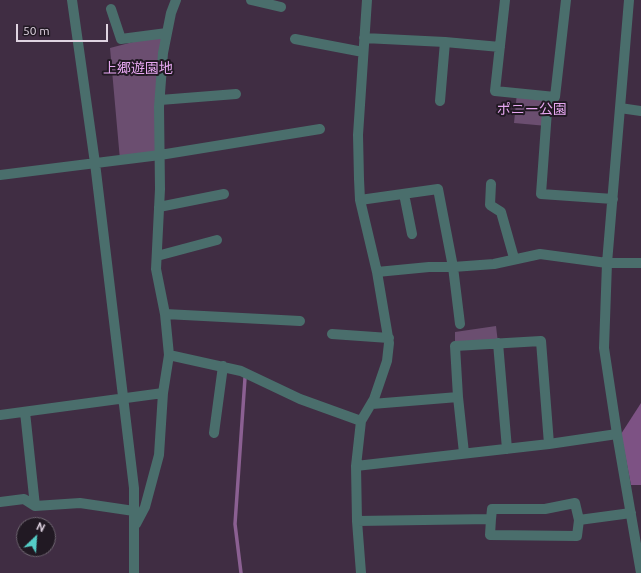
<!DOCTYPE html>
<meta charset="utf-8">
<style>
body{margin:0}
#map{position:relative;width:641px;height:573px;overflow:hidden;background:#402d43;font-family:Ubuntu,sans-serif}
canvas{display:block}
.north{position:absolute;left:16px;top:517px;width:40px;height:40px;box-sizing:border-box;background:#211923;border:1px solid #6d646f;border-radius:50%;rotate:25deg;font-size:11px;font-weight:700;line-height:16px;text-align:center;color:#e0d4e2}
.north::after{content:'';display:block;margin:auto;width:14px;height:18px;background:#54cdc7;clip-path:polygon(50% 0,100% 100%,50% 72%,0 100%)}
.scale{position:absolute;left:16px;top:24px;width:92px;height:18px;box-sizing:border-box;border:2px solid #e0d4e2;border-top:0;padding-left:5px;font-size:12px;line-height:14px;white-space:nowrap;color:#e0d4e2;-webkit-text-stroke:3px #211923;paint-order:stroke}
</style>
<div id="map">
<canvas width="641" height="573"></canvas>
<div class="north">N</div>
<div class="scale">50 m</div>
</div>
<script>
const ctx = document.querySelector('canvas').getContext('2d');
ctx.lineJoin = 'round';
function paint(path, color) {
  ctx.fillStyle = color;
  ctx.fill(path, 'evenodd');
}
function poly(rows) {
  const path = new Path2D();
  for (const r of rows) {
    path.moveTo(r[0], r[1]);
    for (let i = 2; i < r.length; i += 2) path.lineTo(r[i], r[i + 1]);
  }
  return path;
}
function stroke(path, color, width, dash) {
  ctx.strokeStyle = color;
  ctx.lineWidth = width;
  ctx.lineCap = dash ? 'butt' : 'round';
  ctx.setLineDash(dash || []);
  ctx.stroke(path);
}
function drawText(font, color, halo, rows, align = 'center') {
  ctx.font = font + ' Ubuntu,"Noto Sans JP",sans-serif';
  ctx.lineWidth = 4;
  ctx.setLineDash([]);
  ctx.textBaseline = 'middle';
  ctx.strokeStyle = halo;
  ctx.fillStyle = color;
  for (const [text, x, y, turn = 0] of rows) {
    ctx.save();
    ctx.translate(x, y);
    ctx.rotate((+turn || 0) * Math.PI / 180);
    ctx.textAlign = isNaN(turn) ? turn : align;
    if (halo) ctx.strokeText(text, 0, 0);
    ctx.fillText(text, 0, 0);
    ctx.restore();
  }
}
paint(poly([
 [167,33,160,155,120,160,110,48],
 [517,93,549,96,547,126,514,123],
 [496,326,498,343,455,346,455,332]
]), '#6b4e70');
paint(poly([
 [641,403,641,485,631,485,621,434]
]), '#7d5284');
stroke(poly([
 [241,573,235,524,245,378]
]), '#8b6092', 3.5);
stroke(poly([
 [72,0,95,163,134,488,134,573],
 [251,0,281,7],
 [505,0,495,91,555,97,566,0],
 [629,0,607,263,604,348,617,434,641,573],
 [111,9,121,39,167,33],
 [364,38,445,42,500,47],
 [295,39,363,52],
 [548,97,541,194,613,199],
 [160,100,236,94],
 [440,101,445,42],
 [620,108,641,111],
 [0,175,160,155,320,129],
 [491,184,490,205,501,212,514,258],
 [404,194,412,234],
 [360,200,438,189,453,267,460,324],
 [159,207,224,194],
 [157,256,217,240],
 [377,272,429,267,453,267,494,264,540,254,607,263,641,263],
 [165,314,300,321],
 [332,334,389,338],
 [498,343,507,449],
 [169,355,241,371,300,399,361,421],
 [458,397,464,453],
 [372,404,458,397,455,346,541,341,549,444,617,434],
 [25,412,35,506],
 [0,415,163,393],
 [214,433,223,366],
 [356,466,549,444],
 [0,502,24,499,35,506,80,503,134,511],
 [491,519,492,509,545,509,575,503,579,520],
 [357,521,491,519,490,535,577,536,579,520,631,513],
 [136,524,145,507,159,455,163,393,169,355,165,314,156,269,160,189,159,107,163,53,171,13,176,0],
 [361,573,357,521,356,466,361,421,374,399,387,361,389,343,377,272,360,200,359,179,358,135,367,0]
]), '#4a6e6c', 10);
drawText('14px', '#e6a7f0', '#211923', [
 ["上郷遊園地",138,68],
 ["ポニー公園",532,109]
]);
</script>
